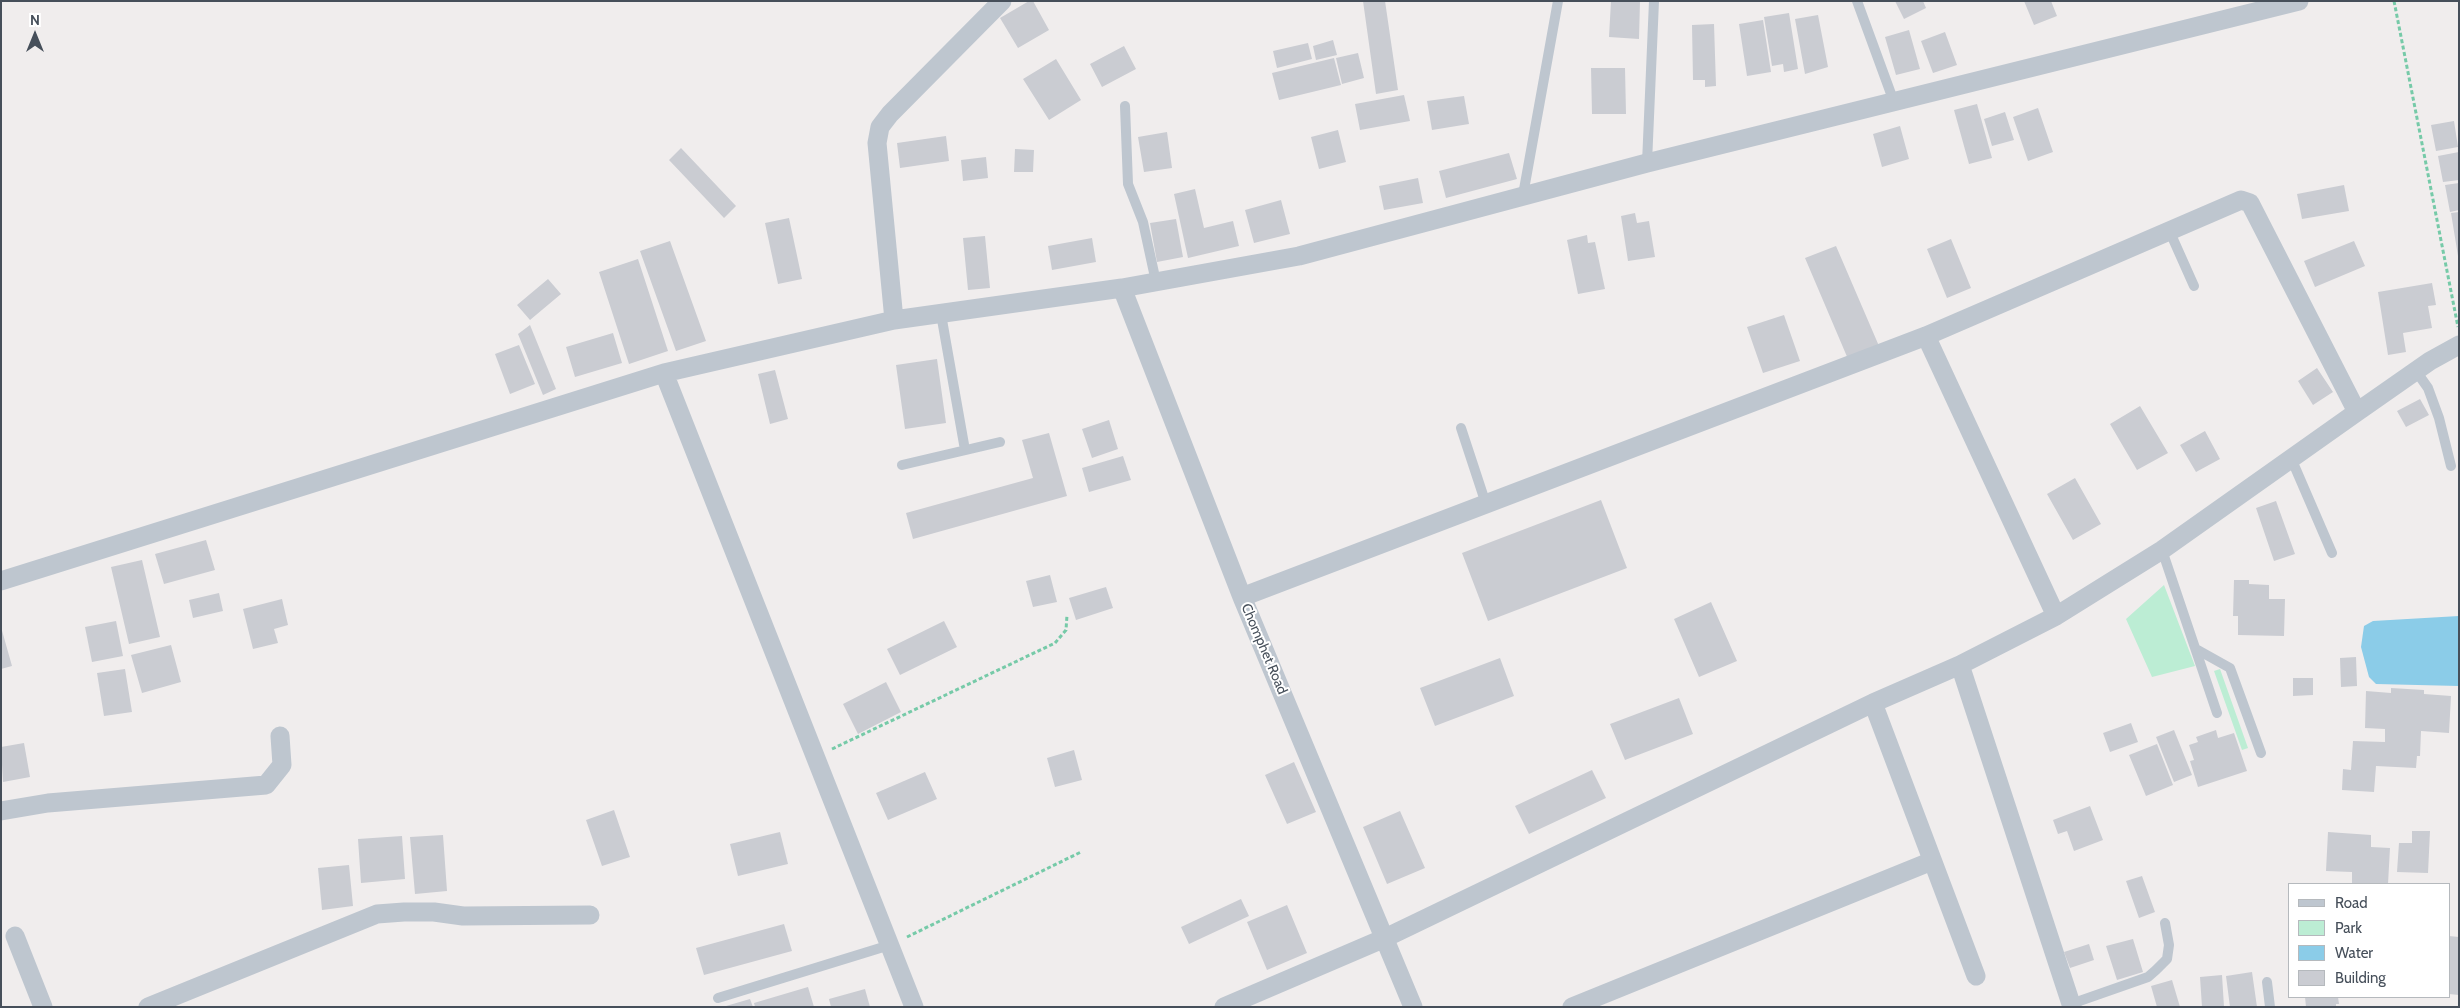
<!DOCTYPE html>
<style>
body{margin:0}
#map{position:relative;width:2460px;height:1008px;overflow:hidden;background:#f0eded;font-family:Cabin,sans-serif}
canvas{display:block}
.frame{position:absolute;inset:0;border:2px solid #464f5a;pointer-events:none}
.legend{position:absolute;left:2288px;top:883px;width:162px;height:115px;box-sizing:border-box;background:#fff;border:1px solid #b5b9bd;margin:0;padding:6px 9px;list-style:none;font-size:15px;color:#464f5a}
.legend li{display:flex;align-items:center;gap:10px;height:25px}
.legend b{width:25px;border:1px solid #b5b9bd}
.north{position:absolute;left:10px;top:10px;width:50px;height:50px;-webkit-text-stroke:4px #fff;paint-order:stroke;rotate:0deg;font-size:14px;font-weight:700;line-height:20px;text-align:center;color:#464f5a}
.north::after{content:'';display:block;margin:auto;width:18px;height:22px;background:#464f5a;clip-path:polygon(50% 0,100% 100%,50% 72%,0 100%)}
</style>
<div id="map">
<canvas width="2460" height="1008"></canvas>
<div class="frame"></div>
<ul class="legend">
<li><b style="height:6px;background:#bec6cf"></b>Road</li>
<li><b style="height:14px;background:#bcedd4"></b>Park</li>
<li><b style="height:14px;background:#8bcce8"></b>Water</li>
<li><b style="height:14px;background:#caccd2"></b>Building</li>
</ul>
<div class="north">N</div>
</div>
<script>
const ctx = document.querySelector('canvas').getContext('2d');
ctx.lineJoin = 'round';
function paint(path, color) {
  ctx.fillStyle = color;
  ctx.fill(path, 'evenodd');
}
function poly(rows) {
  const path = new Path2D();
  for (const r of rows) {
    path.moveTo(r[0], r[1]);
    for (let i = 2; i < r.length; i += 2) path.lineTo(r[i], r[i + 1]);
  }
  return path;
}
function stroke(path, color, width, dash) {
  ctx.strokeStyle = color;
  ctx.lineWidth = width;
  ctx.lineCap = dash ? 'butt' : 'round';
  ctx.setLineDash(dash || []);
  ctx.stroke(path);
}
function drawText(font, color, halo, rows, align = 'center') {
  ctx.font = font + ' Cabin,sans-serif';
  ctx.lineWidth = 4;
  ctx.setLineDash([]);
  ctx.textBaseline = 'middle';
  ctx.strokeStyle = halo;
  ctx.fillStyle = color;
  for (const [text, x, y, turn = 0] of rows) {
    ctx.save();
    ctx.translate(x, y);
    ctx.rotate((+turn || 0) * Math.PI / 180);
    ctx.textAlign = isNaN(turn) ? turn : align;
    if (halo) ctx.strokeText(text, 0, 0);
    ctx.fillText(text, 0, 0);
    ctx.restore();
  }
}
paint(poly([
 [2164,585,2195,666,2152,677,2126,619],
 [2220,669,2248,748,2242,750,2214,671]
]), '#bcedd4');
paint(poly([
 [2459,616,2459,686,2376,684,2369,677,2361,647,2364,626,2373,621]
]), '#8bcce8');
paint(poly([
 [1029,1,1033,1,1049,30,1018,48,1000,18],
 [1363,1,1385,1,1398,90,1376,94],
 [1611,1,1640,1,1639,39,1609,37],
 [1895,1,1923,1,1926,8,1904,19],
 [2024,1,2051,1,2057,16,2034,25],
 [1789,13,1798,69,1784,72,1783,64,1772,66,1764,17],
 [1818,15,1828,67,1805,74,1795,19],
 [1763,20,1771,72,1747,76,1739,24],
 [1714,24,1716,86,1705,87,1705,80,1693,80,1692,25],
 [1909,30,1920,69,1896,75,1885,37],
 [1945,32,1957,65,1933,73,1921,41],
 [1333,40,1337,55,1316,60,1313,46],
 [1308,43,1312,59,1277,68,1273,51],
 [1124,46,1136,69,1102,87,1090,64],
 [1358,53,1364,78,1342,84,1336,58],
 [1334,58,1341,85,1279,100,1272,73],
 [1056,59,1081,100,1049,120,1023,79],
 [1591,68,1625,68,1626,114,1592,114],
 [1404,95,1410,121,1360,130,1355,104],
 [1464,96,1469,124,1432,130,1427,101],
 [1977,104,1992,158,1969,164,1954,110],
 [2038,108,2053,152,2028,161,2013,117],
 [2005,112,2014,140,1992,146,1984,119],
 [2454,121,2458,147,2436,151,2431,125],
 [1900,126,1909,159,1882,167,1873,134],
 [1338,130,1346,162,1319,169,1311,137],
 [1167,132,1172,168,1144,172,1138,137],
 [946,136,949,161,900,168,897,143],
 [681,148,736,206,724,218,669,160],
 [1015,149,1034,150,1033,172,1014,172],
 [2459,152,2459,180,2443,182,2438,156],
 [1509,153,1517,179,1446,198,1439,171],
 [986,157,988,178,963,181,961,160],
 [1418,178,1423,203,1384,210,1379,186],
 [2459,183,2459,210,2450,212,2445,185],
 [2344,185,2349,211,2302,219,2297,194],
 [1195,189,1204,228,1233,221,1239,246,1188,258,1174,194],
 [1281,200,1290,234,1254,243,1245,210],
 [2459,212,2459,256,2458,256,2451,213],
 [1635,213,1637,223,1649,221,1655,257,1628,261,1621,216],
 [789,218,802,279,778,284,765,223],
 [1176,219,1183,257,1157,262,1150,223],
 [1587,235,1588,243,1595,242,1605,289,1578,294,1567,240],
 [985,236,990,288,968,290,963,238],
 [1092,238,1096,262,1052,270,1048,246],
 [1951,239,1971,288,1947,298,1927,249],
 [670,241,706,341,676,351,640,251],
 [2354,241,2365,266,2315,287,2304,261],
 [1836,246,1879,346,1848,359,1805,258],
 [638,259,668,351,629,364,599,272],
 [548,279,561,294,530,320,517,305],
 [2432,283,2436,305,2428,306,2432,328,2403,333,2406,352,2388,355,2378,292],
 [1784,315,1800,361,1763,373,1747,327],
 [530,325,556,389,543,395,518,334],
 [613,333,622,363,575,377,566,347],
 [519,345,535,384,510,394,495,354],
 [937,359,946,423,905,429,896,365],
 [2317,368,2333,392,2313,405,2298,381],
 [775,370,788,419,770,424,758,374],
 [2420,399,2429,415,2406,427,2397,411],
 [2140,406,2168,453,2137,470,2110,424],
 [1109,420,1118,449,1092,458,1082,429],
 [2205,431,2220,459,2196,472,2180,445],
 [1049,433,1067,496,913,539,906,513,1033,478,1022,440],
 [1123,456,1131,480,1089,492,1082,468],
 [2075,478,2101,524,2073,540,2047,494],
 [1601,500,1627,568,1488,621,1462,553],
 [2276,501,2295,554,2274,561,2256,508],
 [206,540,215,570,164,584,155,554],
 [142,560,160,637,129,644,111,567],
 [1050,575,1057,602,1033,607,1026,581],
 [2234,580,2249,580,2249,584,2269,585,2269,599,2285,599,2284,636,2238,635,2238,616,2233,616],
 [1106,587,1113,608,1076,620,1069,598],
 [219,593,223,611,193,618,189,600],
 [282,599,288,625,274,629,278,643,253,649,243,609],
 [1711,602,1737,661,1699,677,1674,619],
 [116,621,123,656,92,662,85,627],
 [944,621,957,647,900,675,887,649],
 [1,627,12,666,1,669],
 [171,645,181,682,142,693,131,655],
 [2356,657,2357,686,2341,687,2340,658],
 [1500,658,1514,696,1435,726,1420,688],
 [125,669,132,712,104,716,97,673],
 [2293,678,2313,678,2313,695,2293,696],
 [886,682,901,712,858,734,843,704],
 [2391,688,2424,690,2424,694,2451,696,2449,733,2421,731,2420,756,2417,756,2416,768,2376,766,2374,792,2342,790,2343,769,2351,770,2353,741,2385,742,2385,729,2365,728,2366,691,2391,693],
 [1679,698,1693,734,1625,760,1610,724],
 [2131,723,2138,742,2110,752,2103,733],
 [2174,730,2192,775,2174,782,2156,737],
 [2216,730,2218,738,2234,733,2247,771,2198,787,2190,761,2194,760,2189,745,2198,742,2196,737],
 [24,743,30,777,3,782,1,747],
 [2157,744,2173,785,2146,796,2129,755],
 [1074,750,1082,780,1055,787,1047,758],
 [1294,762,1316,812,1287,824,1265,775],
 [1592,770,1606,798,1529,834,1515,806],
 [925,772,937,799,888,820,876,793],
 [2090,806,2103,840,2074,851,2067,831,2058,834,2053,820],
 [614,810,630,857,602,866,586,820],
 [1400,811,1425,868,1387,884,1363,827],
 [2412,831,2430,831,2428,873,2397,872,2399,843,2412,843],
 [780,832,788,864,738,876,730,844],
 [2328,832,2371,835,2371,847,2390,848,2388,884,2352,883,2352,872,2326,871],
 [443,835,447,891,415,894,410,837],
 [402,836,405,879,361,883,358,839],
 [349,865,353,906,322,910,318,868],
 [2142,876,2155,912,2139,918,2126,881],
 [1241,899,1249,916,1189,944,1181,927],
 [1287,905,1307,953,1267,970,1247,922],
 [784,924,792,951,704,975,696,948],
 [2449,936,2459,937,2459,995,2449,994],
 [2133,939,2143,972,2117,980,2106,946],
 [2089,944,2094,960,2070,968,2064,952],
 [2252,972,2257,1007,2230,1007,2226,976],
 [2222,975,2224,1007,2202,1007,2200,977],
 [2172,980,2180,1007,2157,1007,2151,986],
 [808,987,814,1007,755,1007,754,1003],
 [865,989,870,1007,831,1007,829,999],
 [2305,997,2338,997,2339,1004,2336,1004,2336,1007,2306,1007],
 [750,999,753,1007,726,1007,726,1006]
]), '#caccd2');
stroke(poly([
 [2394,1,2458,327],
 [832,749,1055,643,1066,630,1067,615],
 [907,937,1081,852]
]), '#76caa8', 3, [4, 2.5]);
stroke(poly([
 [1857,1,1894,102],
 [1125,106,1128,184,1143,222,1156,282],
 [1647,163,1654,1],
 [1523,195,1558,1],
 [2169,230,2194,286],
 [941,314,965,450],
 [2416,371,2428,388,2439,418,2451,466],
 [1461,428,1486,504],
 [2291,458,2332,553],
 [902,465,1000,442],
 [2162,550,2217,713],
 [2196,649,2230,668,2261,753],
 [2267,982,2270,1007],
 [718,998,890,945],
 [2071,1004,2148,977,2156,970,2167,959,2169,945,2165,923]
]), '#bec6cf', 10);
stroke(poly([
 [1122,288,1242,597,1413,1007],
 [894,320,877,143,880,127,890,114,1002,1],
 [1926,336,2056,616],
 [664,373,914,1007],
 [1,581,664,373,894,320,1122,288,1299,256,1647,163,2299,1],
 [1242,597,1926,336,2241,200,2250,203,2357,412],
 [1960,665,2072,1007],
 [1873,703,1976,976],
 [1,811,48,803,266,785,282,765,280,736],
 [15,936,43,1007],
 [148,1007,377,914,404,912,434,912,463,916,590,915],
 [1224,1007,1385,938,1873,703,1960,665,2056,616,2162,550,2357,412,2430,361,2459,345],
 [1572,1007,1932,861]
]), '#bec6cf', 19);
drawText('14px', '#464f5a', '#fff', [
 ["Chomphet Road",1264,649,67]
]);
</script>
